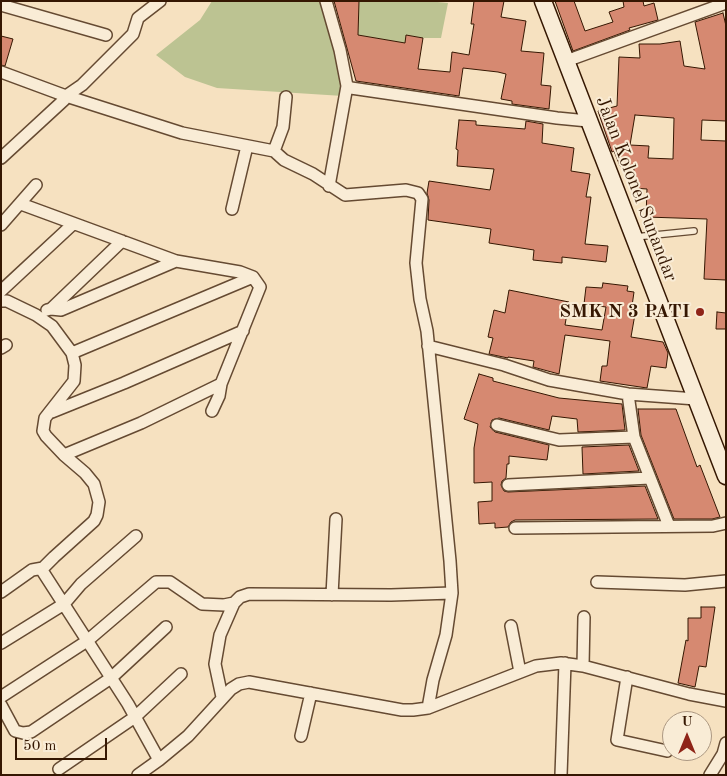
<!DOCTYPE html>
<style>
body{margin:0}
#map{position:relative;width:727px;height:776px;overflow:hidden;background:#f6e1c0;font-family:"Old Standard TT",serif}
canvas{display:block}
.frame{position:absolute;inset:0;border:2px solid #351702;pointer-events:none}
.north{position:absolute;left:662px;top:711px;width:50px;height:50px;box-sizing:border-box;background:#f9ecd6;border:1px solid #ab9781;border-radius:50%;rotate:0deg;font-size:14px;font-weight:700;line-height:20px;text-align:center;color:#351702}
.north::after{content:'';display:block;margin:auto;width:18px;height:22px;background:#8f2418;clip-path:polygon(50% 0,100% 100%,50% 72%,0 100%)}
.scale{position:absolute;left:15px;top:738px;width:92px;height:22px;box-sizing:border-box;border:2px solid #351702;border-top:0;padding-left:6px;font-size:15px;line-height:18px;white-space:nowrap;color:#351702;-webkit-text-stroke:4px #f9ecd6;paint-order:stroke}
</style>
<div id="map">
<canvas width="727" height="776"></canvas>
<div class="frame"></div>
<div class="north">U</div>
<div class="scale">50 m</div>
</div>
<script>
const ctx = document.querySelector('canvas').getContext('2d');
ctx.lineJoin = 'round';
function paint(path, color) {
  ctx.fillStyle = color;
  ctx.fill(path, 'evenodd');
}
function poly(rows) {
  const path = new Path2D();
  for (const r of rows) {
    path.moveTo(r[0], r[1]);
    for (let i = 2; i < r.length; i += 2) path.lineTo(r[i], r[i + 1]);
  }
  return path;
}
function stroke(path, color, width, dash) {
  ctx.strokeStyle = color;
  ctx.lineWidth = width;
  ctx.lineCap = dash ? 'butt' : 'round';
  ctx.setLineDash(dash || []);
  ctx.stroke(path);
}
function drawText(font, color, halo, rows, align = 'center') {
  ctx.font = font + ' "Old Standard TT",serif';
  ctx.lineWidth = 4;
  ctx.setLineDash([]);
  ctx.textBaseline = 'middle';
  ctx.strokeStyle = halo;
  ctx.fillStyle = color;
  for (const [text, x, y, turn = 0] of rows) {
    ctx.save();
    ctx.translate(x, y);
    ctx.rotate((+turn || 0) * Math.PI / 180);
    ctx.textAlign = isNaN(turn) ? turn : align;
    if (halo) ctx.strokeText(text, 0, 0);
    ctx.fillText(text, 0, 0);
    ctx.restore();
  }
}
paint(poly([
 [212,1,323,1,344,87,343,96,217,88,185,77,156,55,200,20],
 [359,1,427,1,448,3,441,38,423,38,406,35,405,43,358,35]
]), '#bcc392');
const building = poly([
 [334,1,359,1,358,35,405,43,406,35,423,38,418,69,450,72,452,52,469,55,474,24,471,24,474,1,504,1,501,17,526,21,521,51,544,53,541,85,551,86,549,109,512,104,512,101,501,99,506,74,498,72,463,68,459,96,356,81,334,1],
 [555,1,574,1,585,31,613,22,609,12,624,7,623,1,643,1,644,6,654,3,658,20,629,28,630,30,573,51,555,1],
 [723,13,726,26,726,121,702,120,701,140,726,141,726,280,704,279,707,219,646,217,647,189,633,188,634,166,620,166,614,151,612,152,598,111,617,106,619,57,640,58,639,44,660,44,680,41,684,66,705,69,695,22,723,13],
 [635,115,674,118,673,159,648,158,649,146,630,145,635,115],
 [1,36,13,39,5,66,1,65,1,36],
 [459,120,476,121,476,125,525,129,526,121,543,124,542,143,574,148,571,171,590,174,586,197,591,197,585,244,608,246,606,262,562,257,562,263,533,260,534,250,489,243,491,229,428,220,429,200,427,193,429,181,490,190,494,169,457,166,458,150,456,149,459,120],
 [603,283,628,286,627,291,634,292,631,313,635,314,631,337,663,342,668,353,666,368,651,366,647,388,600,381,602,366,607,366,610,341,565,335,559,374,533,367,534,361,508,357,508,358,489,354,493,338,488,337,494,310,505,313,509,290,569,302,565,325,602,330,606,307,584,304,586,287,602,288,603,283],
 [717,312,726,313,726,329,716,329,717,312],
 [479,374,493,378,493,381,559,398,622,404,625,430,578,432,577,419,552,416,549,430,499,418,492,420,490,427,495,432,549,445,547,460,509,456,509,464,507,464,506,478,502,481,501,485,504,491,508,492,645,486,658,519,515,520,511,522,508,527,495,528,495,523,479,524,478,502,492,501,492,482,474,483,474,448,478,424,464,419,479,374],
 [638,409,676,409,697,467,700,465,720,517,712,519,674,519,641,435,638,409],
 [629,445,639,471,583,474,582,447,629,445],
 [701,607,715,607,706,667,699,666,695,687,678,683,686,640,688,641,688,618,701,618,701,607]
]);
paint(building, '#d68971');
stroke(building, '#351702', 1);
const service = poly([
 [635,237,694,231]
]);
const minor = poly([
 [326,1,340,50,347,86,351,88,557,118,588,121],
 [1,5,106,35],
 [566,61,726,3],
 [1,72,66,96,64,100,1,158],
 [66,96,182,133,274,151,284,160,313,174,345,195,406,190,418,193,422,199,416,263,420,299,427,331,450,561,452,593,446,635,433,680,428,708],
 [66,96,82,85,133,34,138,18,160,1],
 [274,151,283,127,286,97],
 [329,186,347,86],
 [21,204,176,261,240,272,253,277,260,287,221,384,219,396,212,411],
 [232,209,247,146],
 [1,225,36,185],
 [1,291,73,224],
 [1,301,7,301,36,315,52,326,72,353,75,365,74,381,45,418,43,431,46,436,64,455,85,473,94,484,99,502,97,515,94,521,54,557,43,568,43,572,128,704,159,760],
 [51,309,61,310,176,261],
 [47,310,51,309,122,241],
 [428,346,504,365,549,380,628,394,696,399],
 [1,348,6,345],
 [72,353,253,277],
 [628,394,634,437,669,526],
 [52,412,124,383,243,331],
 [497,425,559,440,634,437],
 [64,455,141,423,221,384],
 [508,485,650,478],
 [515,528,713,526,726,523],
 [597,582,685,585,726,581],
 [1,592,32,570,43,568],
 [332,595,336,519],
 [511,626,520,672],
 [1,643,64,604,81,584,136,536],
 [583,666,584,617],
 [627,677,617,740,667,751],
 [1,697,87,641,156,582,170,582,202,604,224,605,234,603],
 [222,697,215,664,220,635,234,603,240,597,249,594,391,595,452,593],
 [1,705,15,731,23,733,31,732,111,678,166,627],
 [301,736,311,693],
 [59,769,135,717,181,674],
 [138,775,159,760,188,736,231,689,239,684,249,682,402,710,413,710,428,708,536,666,561,663,583,666,689,694,726,701],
 [561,775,565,663],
 [710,775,723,754,726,743]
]);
const secondary = poly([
 [543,1,726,476]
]);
stroke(service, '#654a32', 8);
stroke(minor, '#654a32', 14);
stroke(secondary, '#351702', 19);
stroke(service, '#f9ecd6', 5.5);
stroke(minor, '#f9ecd6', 11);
stroke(secondary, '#f9ecd6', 16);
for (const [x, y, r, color] of [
 [700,312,5,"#8f2418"]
]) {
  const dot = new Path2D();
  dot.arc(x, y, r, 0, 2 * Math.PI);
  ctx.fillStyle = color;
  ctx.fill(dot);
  stroke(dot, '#f9ecd6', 2);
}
drawText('19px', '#351702', '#f9ecd6', [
 ["Jalan Kolonel Sunandar",636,189,69]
]);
drawText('bold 19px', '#351702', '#f9ecd6', [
 ["SMK N 3 PATI",690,312]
], 'right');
</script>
